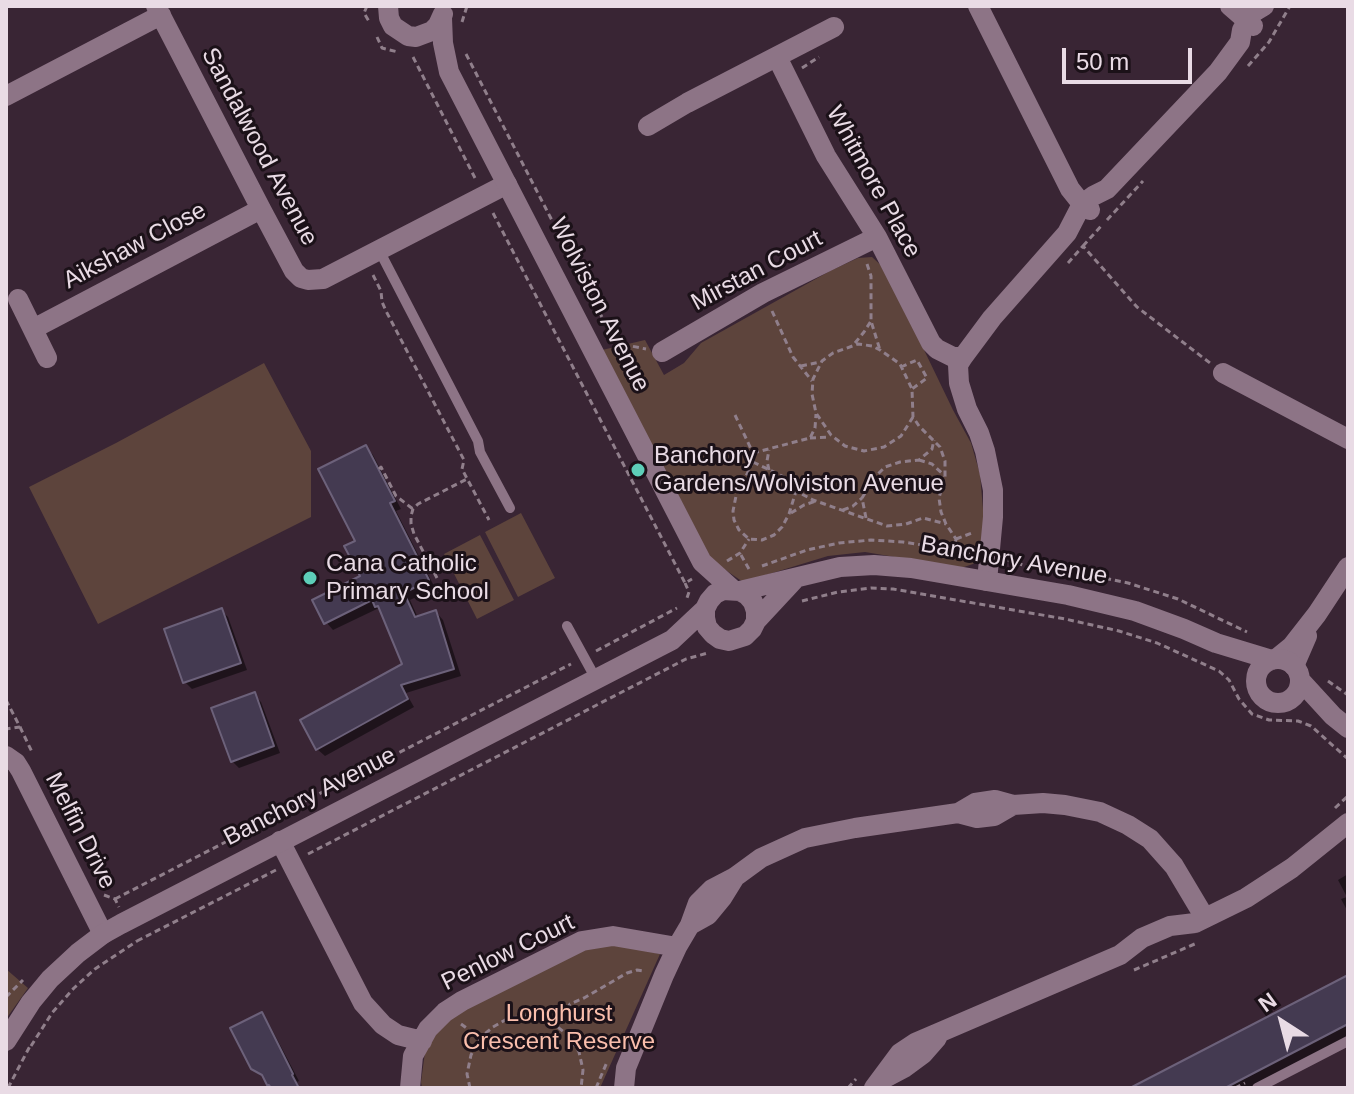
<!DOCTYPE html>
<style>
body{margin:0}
#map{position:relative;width:1354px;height:1094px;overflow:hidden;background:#392534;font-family:Helvetica,sans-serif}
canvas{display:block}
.frame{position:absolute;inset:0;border:8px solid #e9dbe5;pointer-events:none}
.north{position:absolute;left:1242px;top:982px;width:80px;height:80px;-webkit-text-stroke:6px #1b1118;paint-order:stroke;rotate:324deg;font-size:22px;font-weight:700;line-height:32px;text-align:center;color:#e9dbe5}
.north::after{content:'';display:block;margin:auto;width:28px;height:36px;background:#e9dbe5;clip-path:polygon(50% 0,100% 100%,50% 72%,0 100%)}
.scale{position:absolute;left:1062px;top:48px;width:130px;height:36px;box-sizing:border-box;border:4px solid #e9dbe5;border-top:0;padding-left:10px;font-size:24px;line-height:28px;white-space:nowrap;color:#e9dbe5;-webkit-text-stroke:6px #1b1118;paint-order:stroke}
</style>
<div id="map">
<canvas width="1354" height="1094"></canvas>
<div class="frame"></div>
<div class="north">N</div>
<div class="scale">50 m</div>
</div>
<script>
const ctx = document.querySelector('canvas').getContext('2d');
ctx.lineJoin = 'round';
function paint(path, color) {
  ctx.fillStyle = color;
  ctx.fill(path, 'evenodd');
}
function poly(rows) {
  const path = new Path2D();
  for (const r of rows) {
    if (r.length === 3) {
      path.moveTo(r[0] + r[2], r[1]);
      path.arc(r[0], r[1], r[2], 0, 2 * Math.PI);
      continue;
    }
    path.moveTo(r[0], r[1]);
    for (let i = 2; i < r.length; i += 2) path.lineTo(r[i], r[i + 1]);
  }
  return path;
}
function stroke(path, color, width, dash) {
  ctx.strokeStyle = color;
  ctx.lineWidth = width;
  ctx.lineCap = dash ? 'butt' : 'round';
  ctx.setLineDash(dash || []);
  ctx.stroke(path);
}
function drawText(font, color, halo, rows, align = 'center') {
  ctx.font = font + ' Helvetica,sans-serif';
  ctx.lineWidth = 6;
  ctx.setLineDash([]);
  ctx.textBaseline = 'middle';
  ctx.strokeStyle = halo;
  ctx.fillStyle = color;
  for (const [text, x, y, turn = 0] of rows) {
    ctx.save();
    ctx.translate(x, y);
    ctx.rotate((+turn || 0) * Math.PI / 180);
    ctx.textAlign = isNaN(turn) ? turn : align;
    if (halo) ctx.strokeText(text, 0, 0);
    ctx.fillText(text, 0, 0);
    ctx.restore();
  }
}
paint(poly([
 [872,257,885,269,953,410,971,443,980,474,985,533,981,557,973,564,961,568,865,552,828,556,743,582,708,558,602,350,645,340,664,375,684,363,701,343,830,271,858,258],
 [264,363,311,451,311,517,98,624,29,487,116,443],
 [521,513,555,578,518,597,485,532],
 [480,535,514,600,477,619,444,554],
 [616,944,660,954,600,1088,422,1088,421,1082,425,1052,437,1028,463,1009,587,947],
 [6,969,28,988,6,1019]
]), '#5d443c');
paint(poly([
 [366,447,373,455,401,509,396,511,435,588,410,600,418,618,436,612,443,620,461,676,406,693,414,707,325,756,317,749,405,665,382,611,379,608,333,630,326,622,362,577,357,542],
 [221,610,228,617,247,670,192,689,185,682],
 [254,695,261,702,280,753,239,768,232,761],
 [1348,874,1348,912,1341,899,1347,897,1338,880],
 [1348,977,1348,1038,1252,1088,1134,1088],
 [261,1015,268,1022,299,1081,297,1082,300,1088,272,1088,266,1079,252,1067]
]), '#0007');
const building = poly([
 [366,445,395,501,390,503,429,580,404,593,415,617,436,610,454,669,401,685,408,699,316,750,300,720,402,664,378,606,375,607,372,600,324,624,312,600,360,576,344,546,355,541,318,469,366,445],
 [222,608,241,663,183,683,164,629,222,608],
 [255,692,274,746,231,762,211,708,255,692],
 [1348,975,1348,1024,1225,1088,1130,1088,1348,975],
 [262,1012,293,1074,292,1075,299,1088,271,1088,269,1085,267,1085,262,1075,251,1069,230,1028,262,1012]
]);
paint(building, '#443a51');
stroke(building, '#6c617a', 2);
stroke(poly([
 [367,6,364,13,370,23],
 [462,22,467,6],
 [377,37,382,48,398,52],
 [466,54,620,352,631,346,646,349],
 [413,57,475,178],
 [1248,66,1269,42,1290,6],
 [802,68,819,57],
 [493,213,685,583,692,579],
 [1107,220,1143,181],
 [1083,246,1102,225],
 [1068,263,1083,246,1137,307,1210,363],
 [867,264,871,276,871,321,880,350],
 [373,275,381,291,382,302,386,311,464,460,462,469,489,520],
 [772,311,793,357,812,381],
 [855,343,864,332,871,321],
 [801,366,820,362],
 [901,367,917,360,927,378,912,389],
 [735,415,753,453,753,462,736,496,733,511,734,520,739,530,749,539,762,540,774,535,782,527,789,514,796,491],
 [913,417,901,436,884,447,864,451,845,446,831,435,816,413,812,394,813,379,822,361,833,353,858,344,872,346,880,350,900,364,912,389,913,417,919,426,940,447,945,461,945,476,939,498,941,512,946,524,956,539,954,550,973,553],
 [810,438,830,437],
 [753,453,810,438,815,428,816,414],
 [919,460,932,464,945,476],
 [753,462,784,477,792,484,796,491,813,500,867,519,887,526,906,524,923,518,946,524],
 [379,469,381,467,396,496,413,509],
 [769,470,767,461,769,450],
 [843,510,853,506,862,498],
 [791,513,804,505,816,501],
 [866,518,862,498,875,477,885,467,900,462,919,460,932,449,934,440],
 [956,539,972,533],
 [741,555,749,569],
 [1007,560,1023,565,1066,570,1128,583,1178,599,1247,632],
 [727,561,740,553,749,539],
 [762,566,807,550,839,543,871,540,903,542,954,550],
 [437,578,414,534,411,524,411,516,413,509,418,504,467,479],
 [685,583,689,592,686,601],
 [802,601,838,592,871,588,893,589,1065,619,1119,631,1157,643,1219,671,1229,680,1239,699,1252,714,1269,720,1298,721,1311,726,1348,759],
 [596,651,677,608],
 [1328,681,1348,695],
 [6,700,20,727,6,729],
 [20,727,32,752],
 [1335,808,1348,796],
 [308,854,686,659,708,653],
 [104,895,115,899,119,907],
 [115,899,571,664],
 [137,941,276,870],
 [1134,970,1197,943],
 [6,997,23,980],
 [461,1024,480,1038],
 [555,1025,570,1004,584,998,627,973,637,970,644,971],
 [31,1046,52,1013,74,988,95,969,137,941],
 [8,1088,30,1046],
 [470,1088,467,1074,471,1055,480,1038,493,1027,507,1019,524,1016,540,1018,555,1025,569,1036,579,1052,583,1070,581,1088],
 [596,1088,607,1062],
 [848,1088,856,1079],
 [1235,1088,1245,1083]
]), '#907f8b', 3, [6, 4]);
stroke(poly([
 [379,250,478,441,480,452,510,508],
 [567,626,596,679],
 [1257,1088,1348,1041]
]), '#8d7486', 10);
stroke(poly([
 [156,6,261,209,294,271,301,278,308,280,323,279,507,184],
 [978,6,1070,189,1082,204,1090,210],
 [1230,6,1253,26],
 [777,57,826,156,877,237,931,343,937,349,953,357,963,357],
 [6,96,161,15],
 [648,126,687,103,834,27],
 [18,299,47,358],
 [33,329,261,209],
 [662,352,763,293,877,237],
 [1223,373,1348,439],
 [987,581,993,517,993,490,985,451,979,433,967,409,959,383,958,365,963,357,992,318,1067,233,1082,204,1093,196,1107,189,1218,72,1240,42,1242,30,1247,21,1254,12,1264,6],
 [1276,659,1292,646,1317,614,1348,567],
 [1294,666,1307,636],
 [6,756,16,763,21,771,103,934],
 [958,813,977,818,994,816,1013,805],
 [280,841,363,1003,383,1025,398,1035,422,1041],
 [1195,923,1246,898,1292,868,1348,823],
 [690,925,708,915,722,898,735,877],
 [887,1077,904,1068,923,1054,937,1038],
 [410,1088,413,1056,428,1029,445,1012,462,1001,582,941,613,936,677,947],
 [624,1088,626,1068,664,975,677,947,690,925,698,903,712,889,735,877,761,858,805,838,855,828,958,813,975,803,995,800,1013,805,1043,803,1065,805,1100,812,1128,825,1150,839,1174,866,1205,918],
 [874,1088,900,1053,915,1043,1120,955,1142,938,1170,926,1195,923]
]), '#8d7486', 20);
stroke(poly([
 [388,6,389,18,393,26,408,36,416,37,432,31,438,25,443,14],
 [442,18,443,43,449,72,702,562,732,589],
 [740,591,840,567,874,565,911,568,1068,595,1135,611,1184,629,1216,643,1272,660],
 [756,621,796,578],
 [1278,681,22],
 [1300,680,1333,716,1348,728],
 [6,1041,31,1002,50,979,78,953,103,934,121,924,672,640,705,609,709,601,715,594,723,590,740,591,747,595,753,602,756,611,756,621,752,629,745,636,729,641,720,639,713,634,707,627,705,618,705,609]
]), '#8d7486', 20);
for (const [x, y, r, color] of [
 [638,470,8,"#5dceb8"],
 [310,578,8,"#5dceb8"]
]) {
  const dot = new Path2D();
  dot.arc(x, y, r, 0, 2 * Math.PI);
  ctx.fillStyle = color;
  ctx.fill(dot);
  stroke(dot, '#1b1118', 3);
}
drawText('24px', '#e9dbe5', '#1b1118', [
 ["Sandalwood Avenue",259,147,62],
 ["Whitmore Place",873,182,61],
 ["Aikshaw Close",135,246,-28],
 ["Mirstan Court",757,271,-28],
 ["Wolviston Avenue",599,305,63],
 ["Banchory Avenue",1014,561,10],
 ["Banchory Avenue",310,797,-27],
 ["Melfin Drive",80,831,63],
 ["Penlow Court",508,953,-26]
]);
drawText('24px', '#e9dbe5', '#1b1118', [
 ["Banchory",654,456],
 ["Gardens/Wolviston Avenue",654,484],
 ["Cana Catholic",326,564],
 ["Primary School",326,592]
], 'left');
drawText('24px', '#fabeac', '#1b1118', [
 ["Longhurst",559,1014],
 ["Crescent Reserve",559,1042]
]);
</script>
